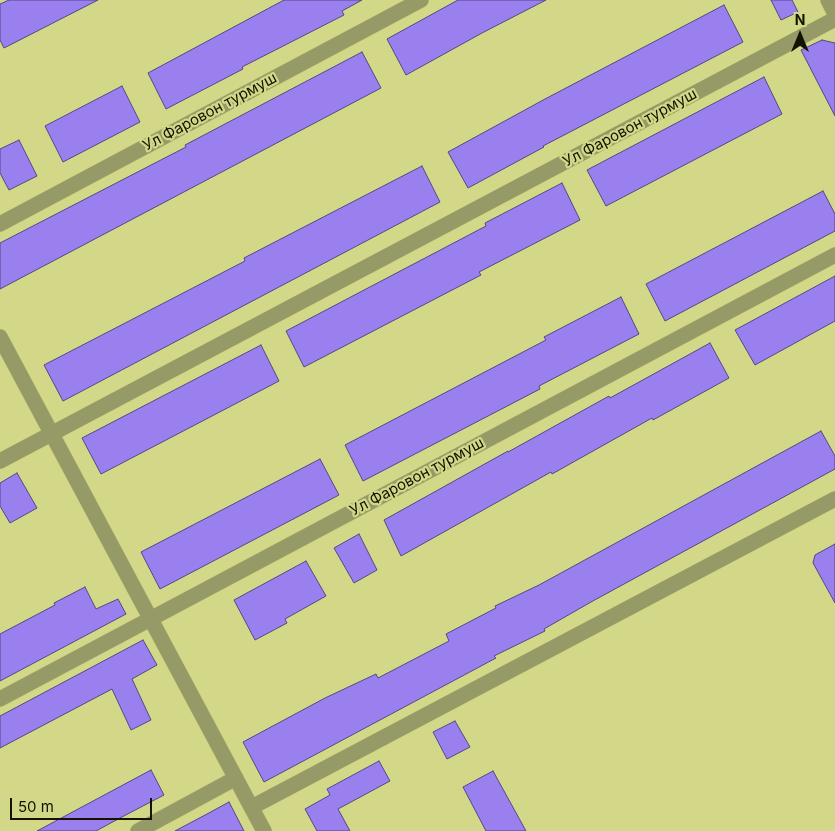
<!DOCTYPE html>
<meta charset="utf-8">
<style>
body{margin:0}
#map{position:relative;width:835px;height:831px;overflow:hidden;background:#d2d888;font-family:Inter,sans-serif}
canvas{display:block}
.north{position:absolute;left:775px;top:10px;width:50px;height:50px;-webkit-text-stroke:4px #d2d888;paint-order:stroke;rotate:0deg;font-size:14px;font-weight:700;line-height:20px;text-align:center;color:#121300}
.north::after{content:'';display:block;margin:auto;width:18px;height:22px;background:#121300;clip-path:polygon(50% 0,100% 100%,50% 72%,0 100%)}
.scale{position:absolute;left:10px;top:798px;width:142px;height:22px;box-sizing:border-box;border:2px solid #121300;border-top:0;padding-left:6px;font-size:15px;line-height:18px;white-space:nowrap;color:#121300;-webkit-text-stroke:4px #d2d888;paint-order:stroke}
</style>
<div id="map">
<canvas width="835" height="831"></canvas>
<div class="north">N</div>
<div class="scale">50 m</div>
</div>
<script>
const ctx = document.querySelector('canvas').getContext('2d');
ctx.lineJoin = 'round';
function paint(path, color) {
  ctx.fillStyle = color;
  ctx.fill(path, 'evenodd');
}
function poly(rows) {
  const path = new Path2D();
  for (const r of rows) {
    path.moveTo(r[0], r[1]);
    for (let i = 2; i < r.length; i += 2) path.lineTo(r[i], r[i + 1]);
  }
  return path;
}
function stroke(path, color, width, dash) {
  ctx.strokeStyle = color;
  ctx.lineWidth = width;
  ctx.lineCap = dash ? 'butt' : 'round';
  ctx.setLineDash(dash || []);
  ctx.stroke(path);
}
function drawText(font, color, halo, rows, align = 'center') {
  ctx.font = font + ' Inter,sans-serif';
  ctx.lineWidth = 4.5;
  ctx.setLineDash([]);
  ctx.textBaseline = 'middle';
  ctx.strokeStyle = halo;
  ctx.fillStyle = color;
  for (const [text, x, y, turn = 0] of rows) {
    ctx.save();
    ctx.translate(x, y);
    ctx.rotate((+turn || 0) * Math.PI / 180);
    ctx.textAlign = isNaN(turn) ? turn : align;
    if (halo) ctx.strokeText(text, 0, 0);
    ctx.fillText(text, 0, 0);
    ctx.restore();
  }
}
const building = poly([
 [9,0,98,0,4,48,0,40,0,4,9,0],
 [284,0,362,0,342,11,344,15,242,67,243,69,166,109,148,73,284,0],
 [458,0,546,0,482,33,406,75,387,39,458,0],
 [771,0,792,0,798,12,781,20,771,0],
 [724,5,743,42,543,146,544,147,468,188,448,152,545,99,724,5],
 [822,40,835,43,835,116,801,50,822,40],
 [362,52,381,88,0,289,0,243,186,147,185,145,362,52],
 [764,77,782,114,606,206,587,170,764,77],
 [122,86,140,122,63,162,45,126,122,86],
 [19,140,37,176,9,190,0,173,0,149,19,140],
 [422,166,440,202,63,401,44,365,245,261,244,258,422,166],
 [562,183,580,220,479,272,481,275,304,367,286,331,486,226,485,223,562,183],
 [823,191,835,214,835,231,665,321,646,284,823,191],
 [835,276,835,321,755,365,735,330,835,276],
 [621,297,639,334,539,386,540,389,363,481,345,445,546,340,544,337,621,297],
 [710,343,729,378,653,420,652,418,552,474,551,472,401,556,384,520,508,451,508,452,609,396,610,398,710,343],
 [261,345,279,381,101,474,82,438,261,345],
 [821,431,835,456,835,469,591,602,544,629,545,631,494,656,496,658,264,782,243,742,325,698,376,674,378,678,449,641,446,634,496,608,495,606,539,585,821,431],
 [320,459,339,495,160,589,141,552,320,459],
 [17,473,37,508,10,523,0,506,0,483,17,473],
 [359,534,377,570,354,583,334,548,359,534],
 [835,544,835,603,813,563,815,555,835,544],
 [306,561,326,596,285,619,287,623,255,640,234,600,306,561],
 [85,587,96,609,118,599,126,614,0,681,0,634,55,605,54,603,85,587],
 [143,640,157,665,132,679,151,720,131,730,112,689,0,748,0,716,143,640],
 [455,721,470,747,447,759,433,732,455,721],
 [379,761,390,781,338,809,350,831,317,831,305,809,330,795,327,789,379,761],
 [151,770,164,795,120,818,96,831,37,831,151,770],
 [493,771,526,831,486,831,463,787,493,771],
 [229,802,244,831,175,831,207,814,229,802]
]);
paint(building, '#9a80ef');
stroke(building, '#554686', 1);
const minor = poly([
 [828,0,835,14],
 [0,224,421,0],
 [0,337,264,831],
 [0,461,835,19],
 [0,699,835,255],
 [252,807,835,499],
 [138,831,236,778]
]);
stroke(minor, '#b3b872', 16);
stroke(minor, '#959a66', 15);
drawText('15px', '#121300', '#d2d888', [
 ["Ул Фаровон турмуш",210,112,-28],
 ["Ул Фаровон турмуш",630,128,-28],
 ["Ул Фаровон турмуш",417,477,-28]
]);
</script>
